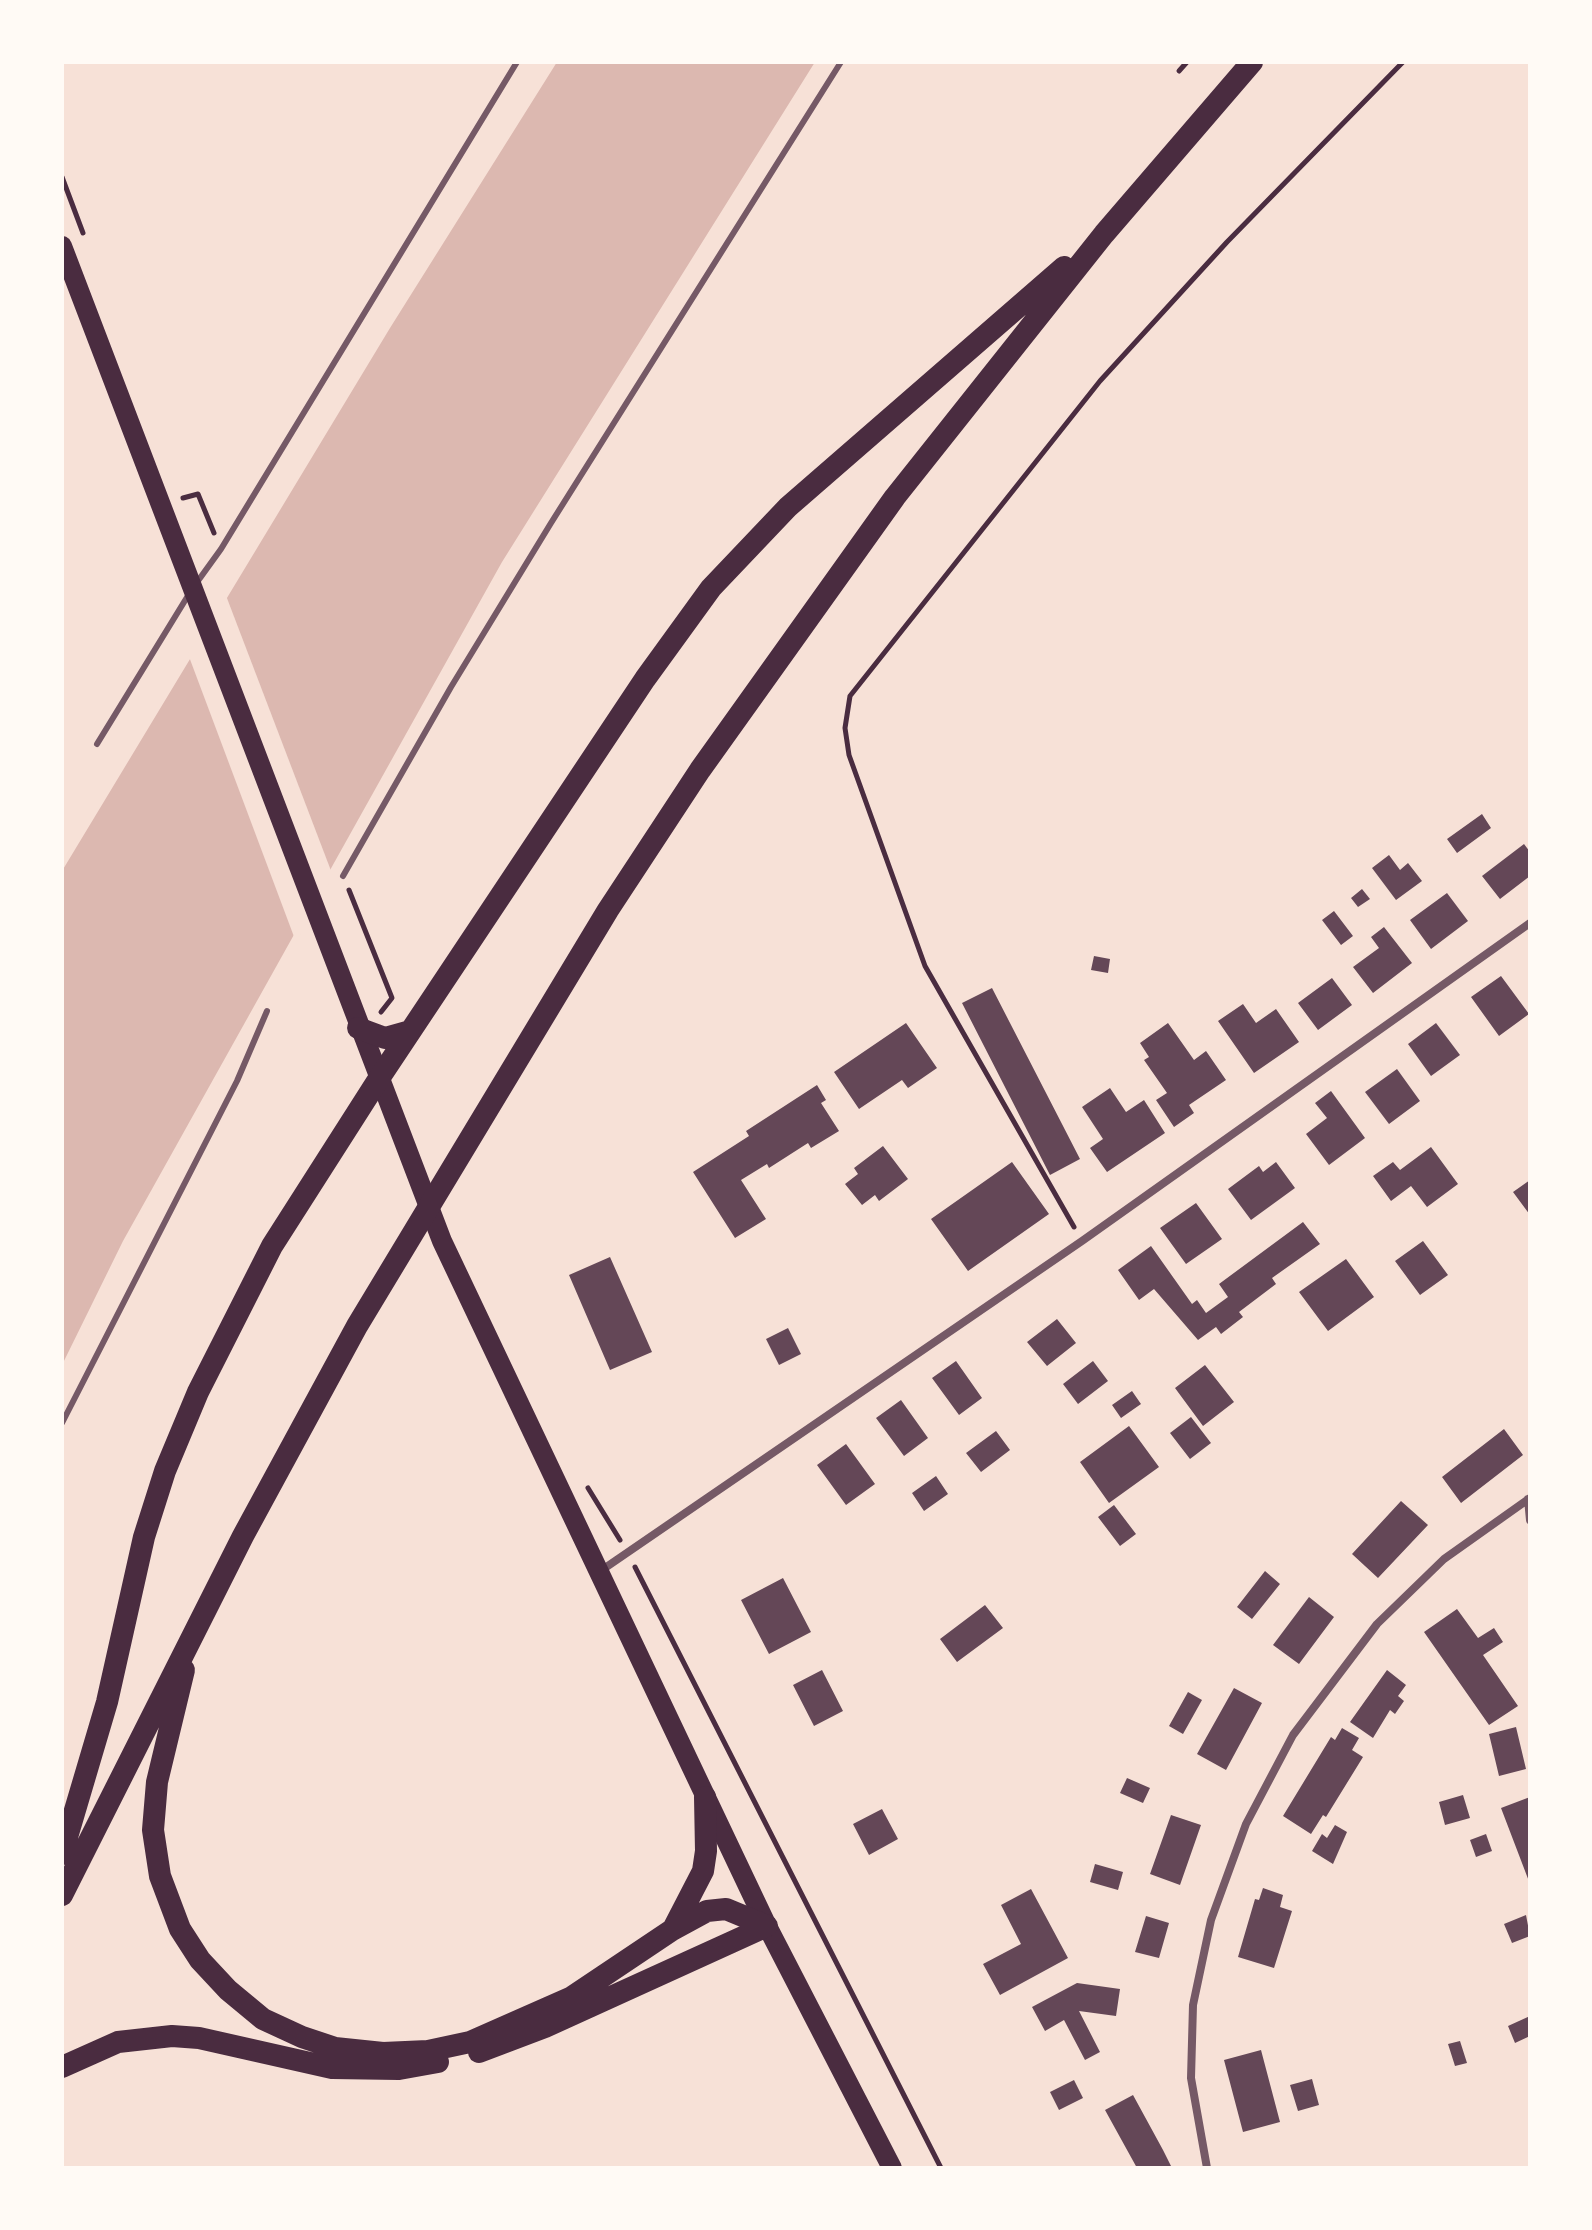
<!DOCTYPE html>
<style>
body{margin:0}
#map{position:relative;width:1592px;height:2230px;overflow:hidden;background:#f7e1d7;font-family:"Open Sans",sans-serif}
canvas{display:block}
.frame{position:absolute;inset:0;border:64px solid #fffaf5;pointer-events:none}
</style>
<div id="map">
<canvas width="1592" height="2230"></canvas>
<div class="frame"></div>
</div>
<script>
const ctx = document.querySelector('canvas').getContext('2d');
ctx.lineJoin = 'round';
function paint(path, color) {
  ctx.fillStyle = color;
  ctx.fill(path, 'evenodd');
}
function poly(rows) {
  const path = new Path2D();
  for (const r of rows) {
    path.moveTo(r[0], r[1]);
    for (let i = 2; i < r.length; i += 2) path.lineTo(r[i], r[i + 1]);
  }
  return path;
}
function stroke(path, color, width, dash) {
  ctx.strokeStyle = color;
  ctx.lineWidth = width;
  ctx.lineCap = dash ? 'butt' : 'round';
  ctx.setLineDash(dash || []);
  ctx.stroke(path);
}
paint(poly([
 [557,62,815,62,502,562,123,1241,62,1365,62,871,390,328]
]), '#dcb8b0');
paint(poly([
 [225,593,333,876,296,942,188,654]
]), '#f7e1d7');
paint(poly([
 [1482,814,1491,828,1457,853,1447,839],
 [1524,844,1530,852,1530,876,1500,899,1482,876],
 [1389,855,1400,870,1408,863,1422,881,1396,900,1372,868],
 [1362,889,1370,899,1358,907,1351,898],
 [1447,893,1468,921,1431,949,1410,920],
 [1334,911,1353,936,1341,945,1322,920],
 [1384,927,1412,963,1373,993,1353,967,1379,948,1371,937],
 [1094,956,1110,959,1108,973,1091,970],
 [1501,976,1529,1014,1499,1036,1471,997],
 [1332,978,1352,1005,1318,1030,1298,1003],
 [992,988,1080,1159,1050,1175,962,1003],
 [1243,1004,1256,1023,1276,1009,1299,1042,1254,1073,1218,1021],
 [906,1023,937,1068,908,1088,902,1080,859,1109,834,1072],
 [1168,1023,1194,1060,1206,1051,1226,1080,1189,1105,1194,1113,1174,1127,1156,1100,1167,1093,1144,1060,1149,1057,1140,1043],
 [1436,1023,1460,1055,1431,1076,1408,1044],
 [1397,1069,1420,1101,1389,1124,1365,1092],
 [817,1085,826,1100,821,1103,839,1131,811,1148,808,1143,769,1168,767,1164,741,1180,766,1219,735,1238,693,1172,749,1136,746,1131],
 [1110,1088,1126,1112,1144,1100,1165,1133,1107,1172,1090,1148,1103,1139,1082,1107],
 [1331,1091,1365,1138,1329,1165,1306,1134,1327,1118,1315,1103],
 [883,1146,908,1179,879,1201,875,1195,862,1205,845,1184,858,1174,854,1168],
 [1431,1147,1458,1184,1427,1207,1411,1186,1391,1201,1373,1176,1393,1162,1400,1170],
 [1012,1162,1049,1214,968,1271,931,1219],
 [1276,1162,1295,1188,1251,1220,1228,1189,1259,1166,1263,1172],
 [1530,1180,1530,1215,1513,1192],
 [1196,1203,1222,1239,1186,1264,1160,1228],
 [1303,1222,1320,1244,1272,1278,1276,1284,1239,1312,1243,1317,1221,1334,1216,1327,1198,1340,1154,1289,1139,1300,1118,1270,1151,1246,1192,1304,1197,1300,1206,1313,1228,1297,1219,1284],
 [1423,1241,1448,1275,1420,1295,1395,1261],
 [610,1257,652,1352,610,1370,569,1275],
 [1346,1259,1374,1297,1328,1331,1299,1292],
 [1057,1319,1076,1343,1047,1366,1027,1342],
 [788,1328,801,1354,779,1365,766,1339],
 [956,1361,982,1398,959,1415,932,1378],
 [1093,1361,1108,1381,1078,1404,1063,1384],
 [1205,1365,1234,1402,1203,1426,1175,1388],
 [1132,1391,1141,1404,1121,1418,1112,1405],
 [901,1400,928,1438,904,1456,876,1418],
 [1191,1417,1211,1443,1190,1459,1170,1433],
 [1129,1426,1159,1467,1109,1503,1080,1462],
 [1504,1429,1523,1455,1461,1503,1442,1477],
 [996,1431,1010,1450,981,1472,966,1453],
 [846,1444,875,1484,846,1505,817,1465],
 [936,1476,948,1494,924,1511,912,1493],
 [1401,1501,1428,1525,1378,1578,1352,1554],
 [1114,1505,1136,1534,1120,1546,1098,1517],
 [1265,1571,1280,1584,1252,1619,1237,1607],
 [783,1578,811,1632,769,1654,741,1600],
 [1309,1597,1334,1617,1299,1664,1273,1645],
 [985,1605,1003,1628,957,1662,940,1639],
 [1457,1609,1478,1638,1494,1628,1503,1642,1483,1655,1518,1706,1489,1725,1424,1632],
 [822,1670,843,1711,814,1726,793,1685],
 [1387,1670,1406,1685,1398,1696,1404,1701,1395,1714,1390,1710,1373,1738,1350,1722],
 [1234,1688,1262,1703,1226,1770,1197,1754],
 [1188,1692,1202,1700,1183,1734,1169,1726],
 [1516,1727,1526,1769,1499,1776,1489,1734],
 [1342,1728,1359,1738,1352,1750,1363,1757,1326,1817,1323,1815,1311,1834,1283,1816,1331,1737,1335,1740],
 [1127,1778,1150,1788,1143,1803,1120,1793],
 [1463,1795,1470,1818,1445,1825,1439,1802],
 [1530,1797,1530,1884,1501,1808],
 [882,1809,898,1839,869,1855,853,1824],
 [1171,1815,1201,1825,1180,1885,1150,1874],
 [1335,1825,1347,1832,1333,1864,1312,1851,1322,1834,1327,1838],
 [1486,1834,1492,1851,1476,1857,1470,1840],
 [1095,1864,1123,1872,1118,1890,1090,1882],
 [1263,1888,1283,1895,1280,1907,1292,1911,1274,1968,1238,1957,1255,1899,1259,1900],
 [1031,1889,1068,1958,1000,1995,983,1964,1021,1944,1001,1905],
 [1526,1915,1530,1936,1512,1943,1504,1924],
 [1146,1916,1169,1923,1159,1958,1135,1952],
 [1077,1983,1120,1989,1116,2016,1079,2011,1100,2052,1085,2060,1064,2020,1045,2031,1032,2007],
 [1530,2016,1530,2036,1515,2043,1508,2026],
 [1460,2041,1467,2063,1455,2066,1448,2044],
 [1261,2050,1280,2122,1243,2132,1224,2060],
 [1312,2079,1319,2105,1298,2111,1290,2085],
 [1074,2080,1083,2098,1059,2110,1050,2092],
 [1133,2095,1163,2150,1172,2168,1137,2168,1105,2110]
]), '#644757');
stroke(poly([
 [1179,71,1187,62],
 [62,177,83,233],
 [183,498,198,494,214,533],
 [349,890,392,998,381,1012],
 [1074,1227,925,966,849,755,845,728,850,696,1100,381,1227,242,1403,62],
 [588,1488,620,1540],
 [635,1567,941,2168]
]), '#4a2c40', 5);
stroke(poly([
 [195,585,221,549,517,62],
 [97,744,189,594],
 [343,876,451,687,551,523,841,62],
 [62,1423,237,1081,267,1011]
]), '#755966', 6);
stroke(poly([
 [1528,1499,1530,1520],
 [599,1572,1082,1241,1530,923],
 [1207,2168,1191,2078,1193,2005,1211,1920,1246,1824,1293,1735,1377,1624,1444,1559,1530,1498]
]), '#755966', 8);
stroke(poly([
 [62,246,442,1241,767,1926,892,2168]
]), '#4a2c40', 20);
stroke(poly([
 [358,1028,385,1038,410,1031],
 [184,1670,157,1782,153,1830,160,1876,180,1929,200,1960,228,1990,263,2019,302,2037,335,2048,383,2053,428,2051,470,2042,572,1997,672,1930,707,1911,726,1909,767,1926],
 [62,1854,107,1702,144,1537,165,1471,198,1392,272,1246,378,1080,645,679,711,588,788,507,1064,267],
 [62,1895,243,1536,357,1326,608,910,700,770,895,497,1104,234,1252,62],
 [673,1929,703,1871,706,1851,705,1797],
 [479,2052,545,2027,767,1926],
 [62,2067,118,2042,172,2036,199,2038,332,2068,399,2069,438,2062]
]), '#4a2c40', 22);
</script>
